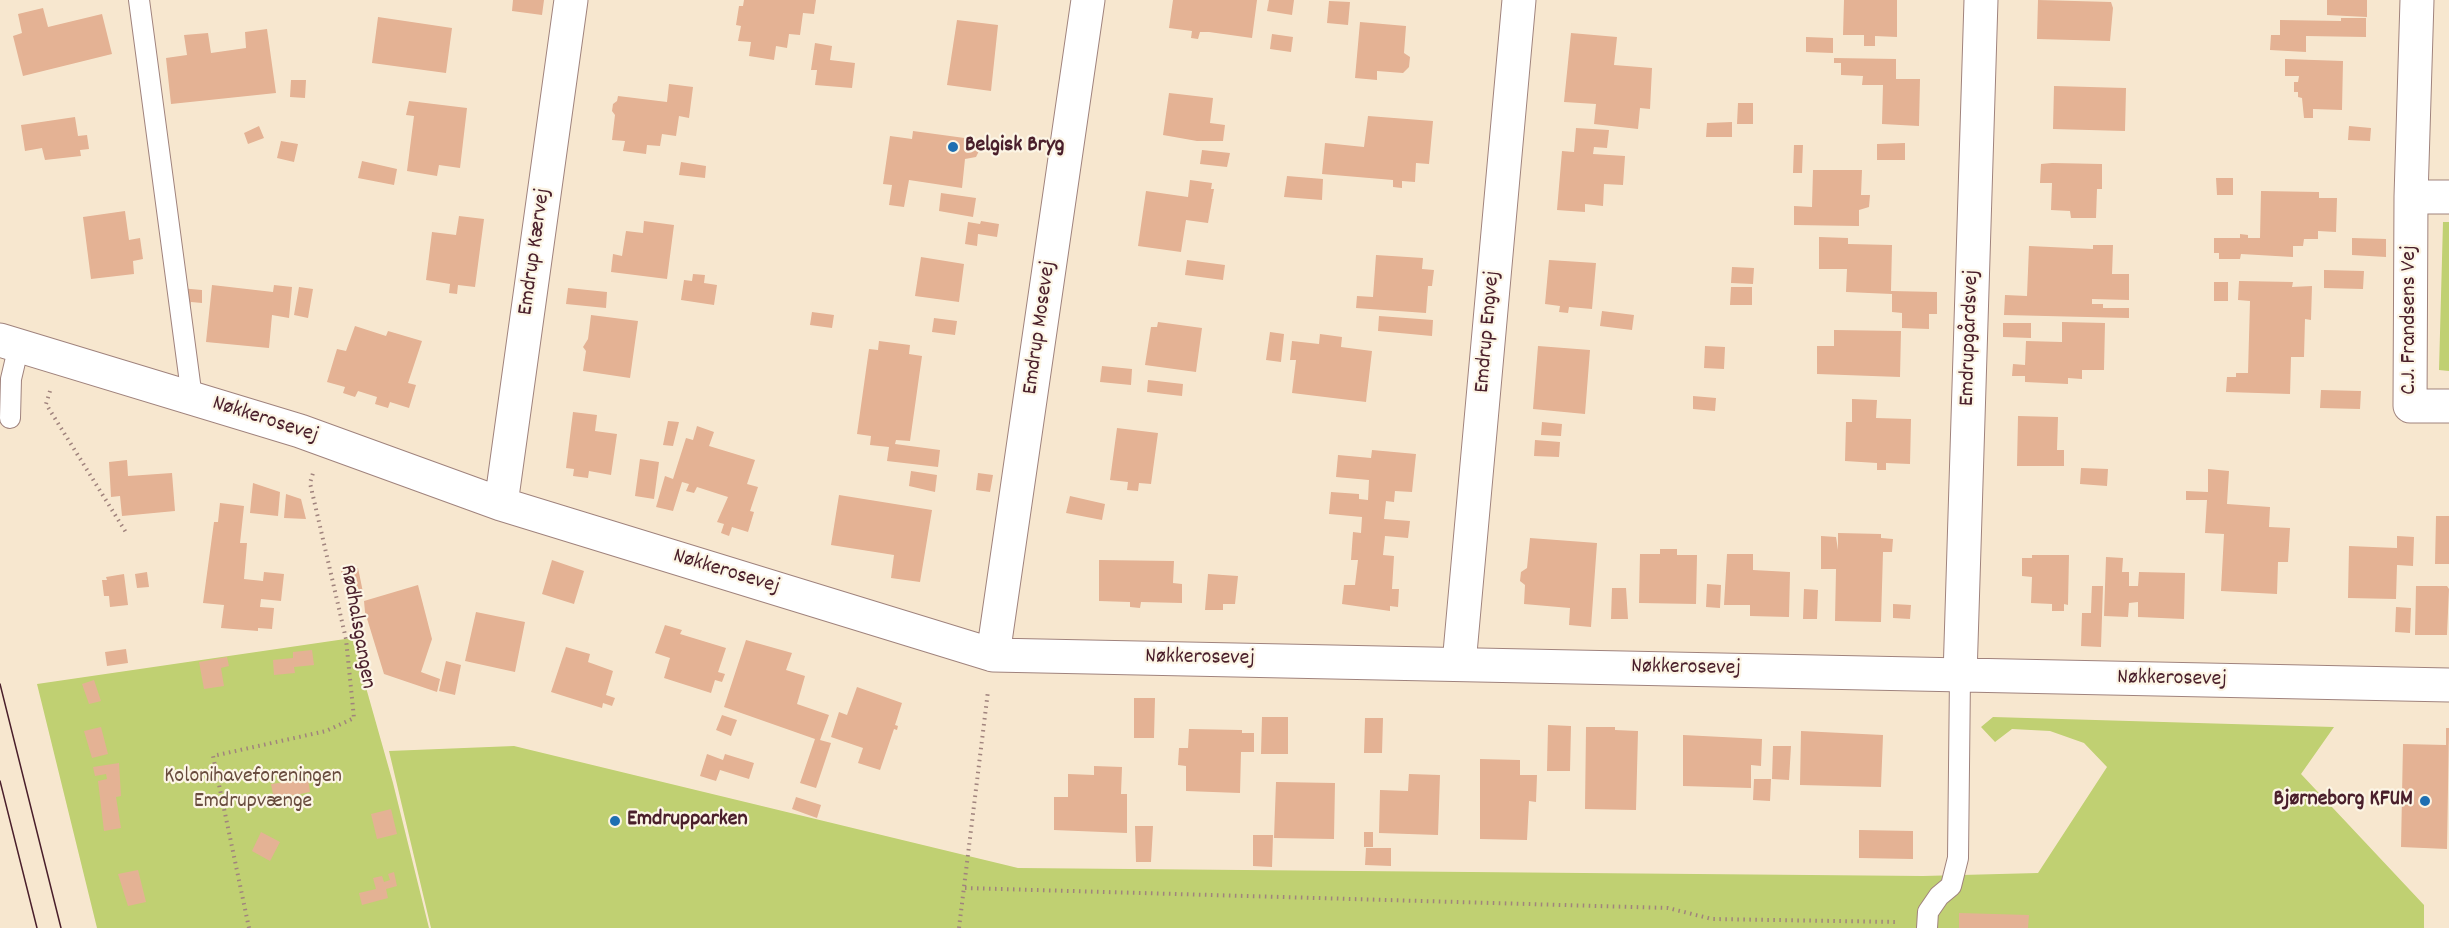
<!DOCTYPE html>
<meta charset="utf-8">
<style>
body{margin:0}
canvas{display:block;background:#f7e7cf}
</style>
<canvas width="2449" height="928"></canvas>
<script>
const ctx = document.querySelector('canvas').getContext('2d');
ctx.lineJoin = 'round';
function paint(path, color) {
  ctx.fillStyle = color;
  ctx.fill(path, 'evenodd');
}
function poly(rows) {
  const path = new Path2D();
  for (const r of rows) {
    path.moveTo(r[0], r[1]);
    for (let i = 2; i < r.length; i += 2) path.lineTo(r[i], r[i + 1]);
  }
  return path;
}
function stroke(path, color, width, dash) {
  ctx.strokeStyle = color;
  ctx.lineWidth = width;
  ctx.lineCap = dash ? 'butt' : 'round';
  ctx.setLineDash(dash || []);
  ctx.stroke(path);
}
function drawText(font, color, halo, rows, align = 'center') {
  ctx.font = font + ' Dekko,sans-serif';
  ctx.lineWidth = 4.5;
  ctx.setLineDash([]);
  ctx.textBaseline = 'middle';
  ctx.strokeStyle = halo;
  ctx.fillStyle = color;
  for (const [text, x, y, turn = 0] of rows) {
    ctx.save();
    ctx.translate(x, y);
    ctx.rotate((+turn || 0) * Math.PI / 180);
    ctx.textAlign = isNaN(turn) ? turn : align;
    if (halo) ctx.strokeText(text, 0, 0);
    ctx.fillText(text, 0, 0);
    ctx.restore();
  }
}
paint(poly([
 [2443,222,2449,222,2449,371,2439,370],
 [352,638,393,783,429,928,97,928,37,684],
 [1993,717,2334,727,2301,774,2424,905,2424,928,431,928,389,751,514,746,1018,868,1923,876,2038,873,2107,767,2084,743,2050,731,2012,729,1995,742,1981,727]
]), '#c0d072');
paint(poly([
 [513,0,544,0,542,15,512,11],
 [744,0,816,0,814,14,803,13,800,35,789,34,787,48,776,46,774,60,749,56,751,42,738,41,741,26,736,25,739,6,743,6],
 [1173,0,1257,0,1252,38,1209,32,1200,32,1198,39,1191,38,1192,31,1169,28],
 [1269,0,1294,0,1292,15,1267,11],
 [1844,0,1897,0,1897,37,1875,36,1875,46,1864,46,1864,35,1843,35],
 [2038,0,2111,2,2113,8,2110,41,2037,39],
 [2327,0,2367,0,2367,17,2327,15],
 [1329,1,1350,2,1348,25,1327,23],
 [43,8,48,27,102,14,112,54,23,76,13,36,22,33,18,14],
 [378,17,452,28,446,73,372,63],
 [2341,18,2366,18,2366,37,2306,36,2306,52,2270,50,2271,35,2280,35,2280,20,2341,21],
 [957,20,998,25,991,91,947,85],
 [1360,22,1406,26,1404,53,1410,57,1409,67,1403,73,1377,71,1377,80,1355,78],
 [267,29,276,93,171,104,166,58,187,55,184,35,208,33,211,53,246,48,245,32],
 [1571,33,1617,37,1614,65,1652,68,1650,109,1640,108,1638,129,1594,124,1596,104,1564,102],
 [1272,34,1293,37,1291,52,1270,49],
 [1806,37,1833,38,1833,53,1806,52],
 [815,43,832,46,830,60,855,63,852,88,815,85,817,70,811,70],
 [1834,58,1896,59,1896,79,1920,79,1919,126,1882,124,1883,85,1862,85,1863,76,1841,75,1841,63,1834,63],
 [2285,59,2343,61,2342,110,2313,109,2313,118,2304,118,2302,98,2298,97,2298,92,2294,92,2294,82,2298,82,2299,76,2285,76],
 [291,80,306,80,305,98,290,97],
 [669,84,693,87,689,118,679,116,676,136,662,134,660,146,647,145,646,154,623,151,625,141,612,140,615,115,612,111,613,104,617,101,618,96,667,102],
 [2054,86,2126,88,2125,131,2053,129],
 [1169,93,1213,98,1210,123,1225,125,1223,141,1197,141,1163,135],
 [409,101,467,108,460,168,439,165,437,176,407,171,414,116,406,115],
 [1738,103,1753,103,1753,124,1737,124],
 [1368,116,1433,121,1429,164,1416,163,1415,182,1402,181,1402,188,1393,187,1393,180,1322,174,1325,143,1364,147],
 [75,117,78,136,87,135,89,149,80,150,81,156,45,160,42,148,25,151,21,125],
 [1732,122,1732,137,1706,137,1707,123],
 [259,126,264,138,248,144,244,133],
 [2349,126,2371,128,2370,141,2348,140],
 [1576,128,1609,130,1607,148,1594,147,1593,154,1625,156,1623,185,1604,184,1603,206,1585,204,1585,212,1557,210,1562,151,1574,152],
 [913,131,972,139,978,143,980,149,976,157,965,159,962,188,909,180,904,207,889,205,892,185,883,184,890,136,912,139],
 [281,141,298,144,294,162,277,158],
 [1905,143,1905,160,1877,160,1877,144],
 [1794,145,1803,145,1802,173,1793,173],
 [1202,150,1230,153,1227,167,1200,164],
 [362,161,397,169,394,185,358,178],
 [681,162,706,166,705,178,679,175],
 [2052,163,2102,164,2102,189,2097,189,2096,218,2071,218,2070,211,2051,210,2052,183,2040,183,2041,164],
 [1813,170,1862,170,1861,195,1870,195,1869,207,1859,210,1859,226,1794,225,1794,206,1812,207],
 [1287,176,1323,179,1322,200,1284,197],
 [2216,178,2233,178,2233,195,2217,195],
 [1190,180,1212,183,1211,189,1214,189,1208,223,1186,220,1181,252,1138,246,1146,191,1188,197],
 [2261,191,2319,192,2319,198,2337,198,2336,232,2318,231,2318,239,2304,239,2303,246,2293,246,2293,257,2241,254,2240,259,2219,259,2219,253,2214,253,2214,238,2240,238,2240,234,2248,235,2248,238,2260,238],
 [941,193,976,198,973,217,939,211],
 [125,211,129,240,140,238,143,259,133,261,134,274,91,279,83,217],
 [459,216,484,219,475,287,458,285,457,294,449,293,450,284,426,280,432,232,456,235],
 [644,221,674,225,667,279,611,272,613,254,622,256,626,231,643,233],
 [981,221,999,224,997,237,978,234,977,246,965,244,968,222,980,224],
 [1819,237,1848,238,1848,244,1892,245,1891,291,1937,292,1937,314,1929,314,1929,329,1902,328,1902,313,1892,312,1892,294,1846,292,1847,269,1819,269],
 [2352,238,2386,239,2386,257,2352,255],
 [2093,245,2113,245,2112,274,2129,274,2129,300,2092,299,2092,304,2103,304,2103,308,2129,308,2129,318,2004,315,2005,295,2027,296,2029,246,2093,249],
 [1376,255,1423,258,1422,269,1434,270,1432,286,1428,286,1426,313,1356,308,1357,296,1373,297],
 [921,257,964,264,959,302,915,296],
 [1187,260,1225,265,1223,280,1185,275],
 [1549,260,1596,263,1592,309,1569,307,1568,313,1559,312,1560,306,1545,304],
 [1732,267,1754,268,1753,284,1731,283],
 [2324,270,2364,271,2363,289,2324,288],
 [693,274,705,275,704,283,717,285,714,305,681,300,684,280,692,281],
 [2239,281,2293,282,2292,287,2312,286,2311,320,2305,319,2304,357,2291,357,2290,394,2226,392,2227,377,2236,377,2236,373,2248,373,2250,301,2238,300],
 [2214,282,2228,282,2228,301,2214,301],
 [212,285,273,292,274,285,292,287,289,318,272,315,269,348,206,342],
 [299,287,313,289,308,318,294,315],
 [1731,287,1752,287,1752,305,1730,305],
 [180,288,202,290,202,303,191,302,189,312],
 [568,288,607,292,606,308,566,304],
 [1602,311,1634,315,1632,330,1600,326],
 [812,312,834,315,832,328,810,325],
 [591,315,638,321,630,378,583,371,586,351,583,347,588,339],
 [1379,316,1433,320,1432,336,1378,331],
 [934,318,957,321,955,335,932,332],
 [1158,322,1202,328,1196,372,1145,365,1151,327,1157,327],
 [2062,322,2105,323,2104,370,2082,370,2082,379,2068,378,2068,384,2025,382,2025,376,2012,376,2013,364,2025,365,2026,341,2062,342],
 [2003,323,2031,323,2031,338,2003,337],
 [355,326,386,336,388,331,422,341,408,383,416,385,409,408,390,402,388,408,375,404,377,397,358,391,355,397,343,393,345,387,327,382,337,349,346,351],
 [1834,330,1901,331,1900,377,1817,374,1817,346,1834,346],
 [1270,332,1284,334,1281,362,1266,360],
 [1320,334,1342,337,1341,347,1372,351,1366,402,1292,393,1296,360,1290,360,1292,341,1319,344],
 [879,341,910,345,909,354,922,356,910,441,896,440,895,444,940,450,938,467,887,461,889,447,870,445,871,436,857,434,869,349,878,350],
 [1538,346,1590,350,1585,414,1533,409],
 [1705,346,1725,347,1724,369,1704,368],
 [1102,366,1132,369,1131,385,1100,382],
 [1148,380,1183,384,1182,396,1147,392],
 [2321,390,2361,391,2360,409,2320,408],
 [1693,396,1716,398,1715,411,1693,409],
 [1852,399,1877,400,1876,418,1911,419,1910,464,1886,463,1886,470,1877,470,1877,463,1845,461,1846,422,1852,422],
 [573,412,597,415,595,431,617,434,611,475,589,471,588,478,573,476,574,469,566,468],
 [2018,416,2058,417,2057,450,2064,450,2064,466,2017,466],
 [668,421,679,422,673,446,663,445],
 [1542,422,1562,424,1561,436,1541,435],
 [697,426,714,432,709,446,755,460,747,484,758,487,750,511,754,512,748,532,732,527,729,536,721,533,724,524,717,522,728,497,697,487,694,493,686,491,689,484,682,482,673,511,656,507,665,476,673,479,686,438,693,440],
 [1117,428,1158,433,1151,484,1139,483,1138,491,1127,490,1128,482,1110,480],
 [1535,440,1560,442,1559,457,1534,456],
 [1372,450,1416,454,1412,492,1395,491,1394,502,1386,501,1384,519,1410,521,1408,538,1385,536,1383,555,1394,556,1392,589,1399,589,1398,607,1390,606,1390,611,1342,604,1344,585,1355,585,1358,560,1351,560,1353,532,1361,533,1362,517,1329,514,1331,492,1359,494,1359,499,1368,500,1369,480,1336,477,1338,455,1371,458],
 [640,459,659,462,654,499,635,496],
 [127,460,128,476,172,473,175,511,122,516,120,496,111,497,109,462],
 [2081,468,2108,469,2107,486,2080,484],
 [2208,469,2229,471,2227,504,2270,507,2269,527,2290,528,2288,562,2278,562,2277,594,2221,591,2224,534,2205,533,2207,500,2186,500,2186,491,2208,492],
 [911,471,937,475,935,492,909,486],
 [978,473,993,475,990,492,976,490],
 [253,483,280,492,278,516,250,513],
 [286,494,301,499,306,519,284,518],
 [839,495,932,510,920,582,891,578,894,555,831,545],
 [1070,496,1105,504,1102,520,1066,513],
 [220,503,244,506,240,543,247,543,244,579,263,581,264,572,284,574,281,601,261,599,260,607,274,608,272,629,258,628,258,631,221,628,224,605,203,603,214,522,218,522],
 [2436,516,2449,516,2449,564,2435,564],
 [1838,533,1881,534,1881,538,1893,539,1892,552,1883,552,1881,622,1835,621,1836,569,1821,569,1821,536,1836,537,1838,550],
 [2397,536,2414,537,2413,566,2397,565,2396,599,2348,598,2349,546,2397,548],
 [1530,538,1597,543,1591,627,1569,625,1570,608,1524,604,1525,585,1520,581,1521,572,1527,568],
 [1660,549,1677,549,1677,555,1697,555,1696,604,1639,603,1640,554,1660,554],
 [1727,554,1753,554,1753,570,1790,572,1789,617,1750,616,1750,605,1724,605],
 [2032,555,2069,555,2068,605,2064,604,2064,611,2052,611,2052,604,2031,603,2032,577,2022,576,2022,558,2032,558],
 [2106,557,2123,558,2122,572,2129,572,2129,586,2138,586,2139,572,2185,573,2184,619,2138,617,2138,602,2129,603,2128,617,2104,616],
 [552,560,584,571,574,604,542,594],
 [1099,560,1174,561,1173,583,1182,584,1182,603,1141,602,1140,608,1130,607,1130,602,1099,601],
 [358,568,364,597,349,600,341,571],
 [147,572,149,587,137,588,135,574],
 [124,574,128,605,110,607,109,596,104,596,102,580,107,580,106,577],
 [1208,574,1238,576,1235,604,1223,604,1223,610,1205,610],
 [1707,584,1721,585,1720,608,1706,607],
 [418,585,432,639,421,672,440,679,437,692,384,674,365,612,364,601],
 [2092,586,2103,586,2101,647,2081,646,2082,613,2091,613],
 [2416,586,2447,586,2449,589,2447,635,2415,635],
 [1612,588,1626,588,1628,619,1611,619],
 [1804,589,1818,590,1817,619,1803,619],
 [1893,604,1911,605,1910,619,1893,618],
 [2396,607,2411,608,2410,633,2395,632],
 [476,612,525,622,515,672,465,661],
 [665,625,682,630,680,634,726,648,718,672,725,674,722,682,715,680,711,693,664,678,670,658,655,653],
 [746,640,792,653,786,670,805,676,797,704,829,715,820,740,831,743,816,788,800,783,815,739,724,707],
 [566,647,590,654,588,662,613,671,606,695,615,698,612,706,603,703,602,708,551,692],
 [126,649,128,663,107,666,105,652],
 [312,650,314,665,294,667,295,673,274,675,273,660,293,658,293,652],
 [227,657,229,666,221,668,224,686,204,689,199,662],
 [446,661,461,665,455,695,439,691],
 [94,680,101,701,89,704,82,684],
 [857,687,902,703,895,725,898,726,897,730,894,729,880,770,858,763,863,748,831,737,839,712,847,715],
 [1134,698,1155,698,1154,738,1134,738],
 [722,715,737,720,731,736,716,730],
 [1262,717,1288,717,1288,754,1261,754],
 [1365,718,1383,718,1382,753,1364,753],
 [1548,725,1571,726,1570,771,1547,771],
 [101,727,108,754,92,758,84,731],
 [1586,727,1615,727,1615,730,1638,731,1636,810,1585,809],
 [2446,728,2449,728,2447,849,2401,847,2403,744,2446,745],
 [1189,729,1242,730,1242,733,1254,733,1254,752,1241,752,1240,793,1186,791,1186,766,1178,765,1179,748,1188,748],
 [1801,731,1883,735,1881,787,1800,785],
 [1683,735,1762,739,1761,766,1751,765,1751,788,1683,786],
 [1773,746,1791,746,1789,780,1772,779],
 [707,754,723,760,725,754,754,763,749,779,720,770,716,781,700,776],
 [1480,759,1520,760,1520,775,1537,775,1536,802,1529,801,1527,840,1480,839],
 [119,763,121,796,116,797,121,828,104,831,98,781,107,779,106,774,95,776,93,767],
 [1094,766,1122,767,1121,794,1127,794,1127,833,1054,830,1054,797,1068,797,1068,774,1094,775],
 [1409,774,1440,775,1438,835,1379,833,1380,790,1408,791],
 [308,779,310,792,274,799,271,784],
 [1754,779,1771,779,1770,801,1753,800],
 [1276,782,1335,783,1334,839,1274,838],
 [796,797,821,805,817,818,792,809],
 [391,809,397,834,377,839,371,814],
 [1135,826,1153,826,1151,862,1136,862],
 [1859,830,1913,831,1913,859,1859,858],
 [261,832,280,842,270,861,252,851],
 [1364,832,1373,832,1373,847,1364,847],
 [1253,835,1273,835,1272,867,1253,866],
 [1366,848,1391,848,1391,866,1365,865],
 [138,870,146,902,128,906,118,874],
 [394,872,397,886,386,889,388,898,362,905,359,893,376,889,373,878,382,876,384,882,390,880,388,874],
 [1959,913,2029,915,2028,928,1959,928]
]), '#e4b294');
const lane = poly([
 [139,0,192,398],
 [10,418,11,379,19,345],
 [1927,928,1928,912,1939,896,1951,886,1958,858,1960,676]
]);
const street = poly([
 [2411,197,2417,0],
 [2449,197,2411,197,2410,406,2449,406],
 [0,340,300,431,501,504,993,655,2449,685],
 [501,504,571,0],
 [993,655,1088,0],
 [1459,664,1519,0],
 [1960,676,1981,0]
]);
stroke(lane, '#a0837d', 22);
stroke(street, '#a0837d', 35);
stroke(poly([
 [50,391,46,404,127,534],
 [965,888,1668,908,1712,919,1898,922],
 [249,928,213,756,326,731,354,718,346,639,310,483,313,473],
 [959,928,988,691]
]), '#a0837d', 4, [1.5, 4.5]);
stroke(lane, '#fff', 20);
stroke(street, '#fff', 33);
stroke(poly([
 [0,684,61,928],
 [0,781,37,928]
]), '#4a1f2b', 1.5);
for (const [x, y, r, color] of [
 [953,147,6,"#1f6fb2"],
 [2425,801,6,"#1f6fb2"],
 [615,821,6,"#1f6fb2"]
]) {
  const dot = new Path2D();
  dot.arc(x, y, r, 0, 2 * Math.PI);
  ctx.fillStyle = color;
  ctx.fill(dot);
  stroke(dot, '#fcf5e5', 2);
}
drawText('bold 22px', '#4a1f2b', '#fcf5e5', [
 ["Belgisk Bryg",965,147],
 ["Bjørneborg KFUM",2413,801,"right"],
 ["Emdrupparken",627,821]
], 'left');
drawText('22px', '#4a1f2b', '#fcf5e5', [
 ["Emdrup Kærvej",536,252,-82],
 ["C.J. Frandsens Vej",2411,320,-90],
 ["Emdrup Mosevej",1041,328,-82],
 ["Emdrup Engvej",1489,332,-85],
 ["Emdrupgårdsvej",1971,338,-88],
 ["Nøkkerosevej",265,421,18],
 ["Nøkkerosevej",726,573,17],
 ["Rødhalsgangen",356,627,80],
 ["Nøkkerosevej",1200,659,1],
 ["Nøkkerosevej",1686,669,1],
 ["Nøkkerosevej",2172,680,1]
]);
drawText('22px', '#684b3d', '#fcf5e5', [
 ["Kolonihaveforeningen",253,778],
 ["Emdrupvænge",253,803]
]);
</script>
